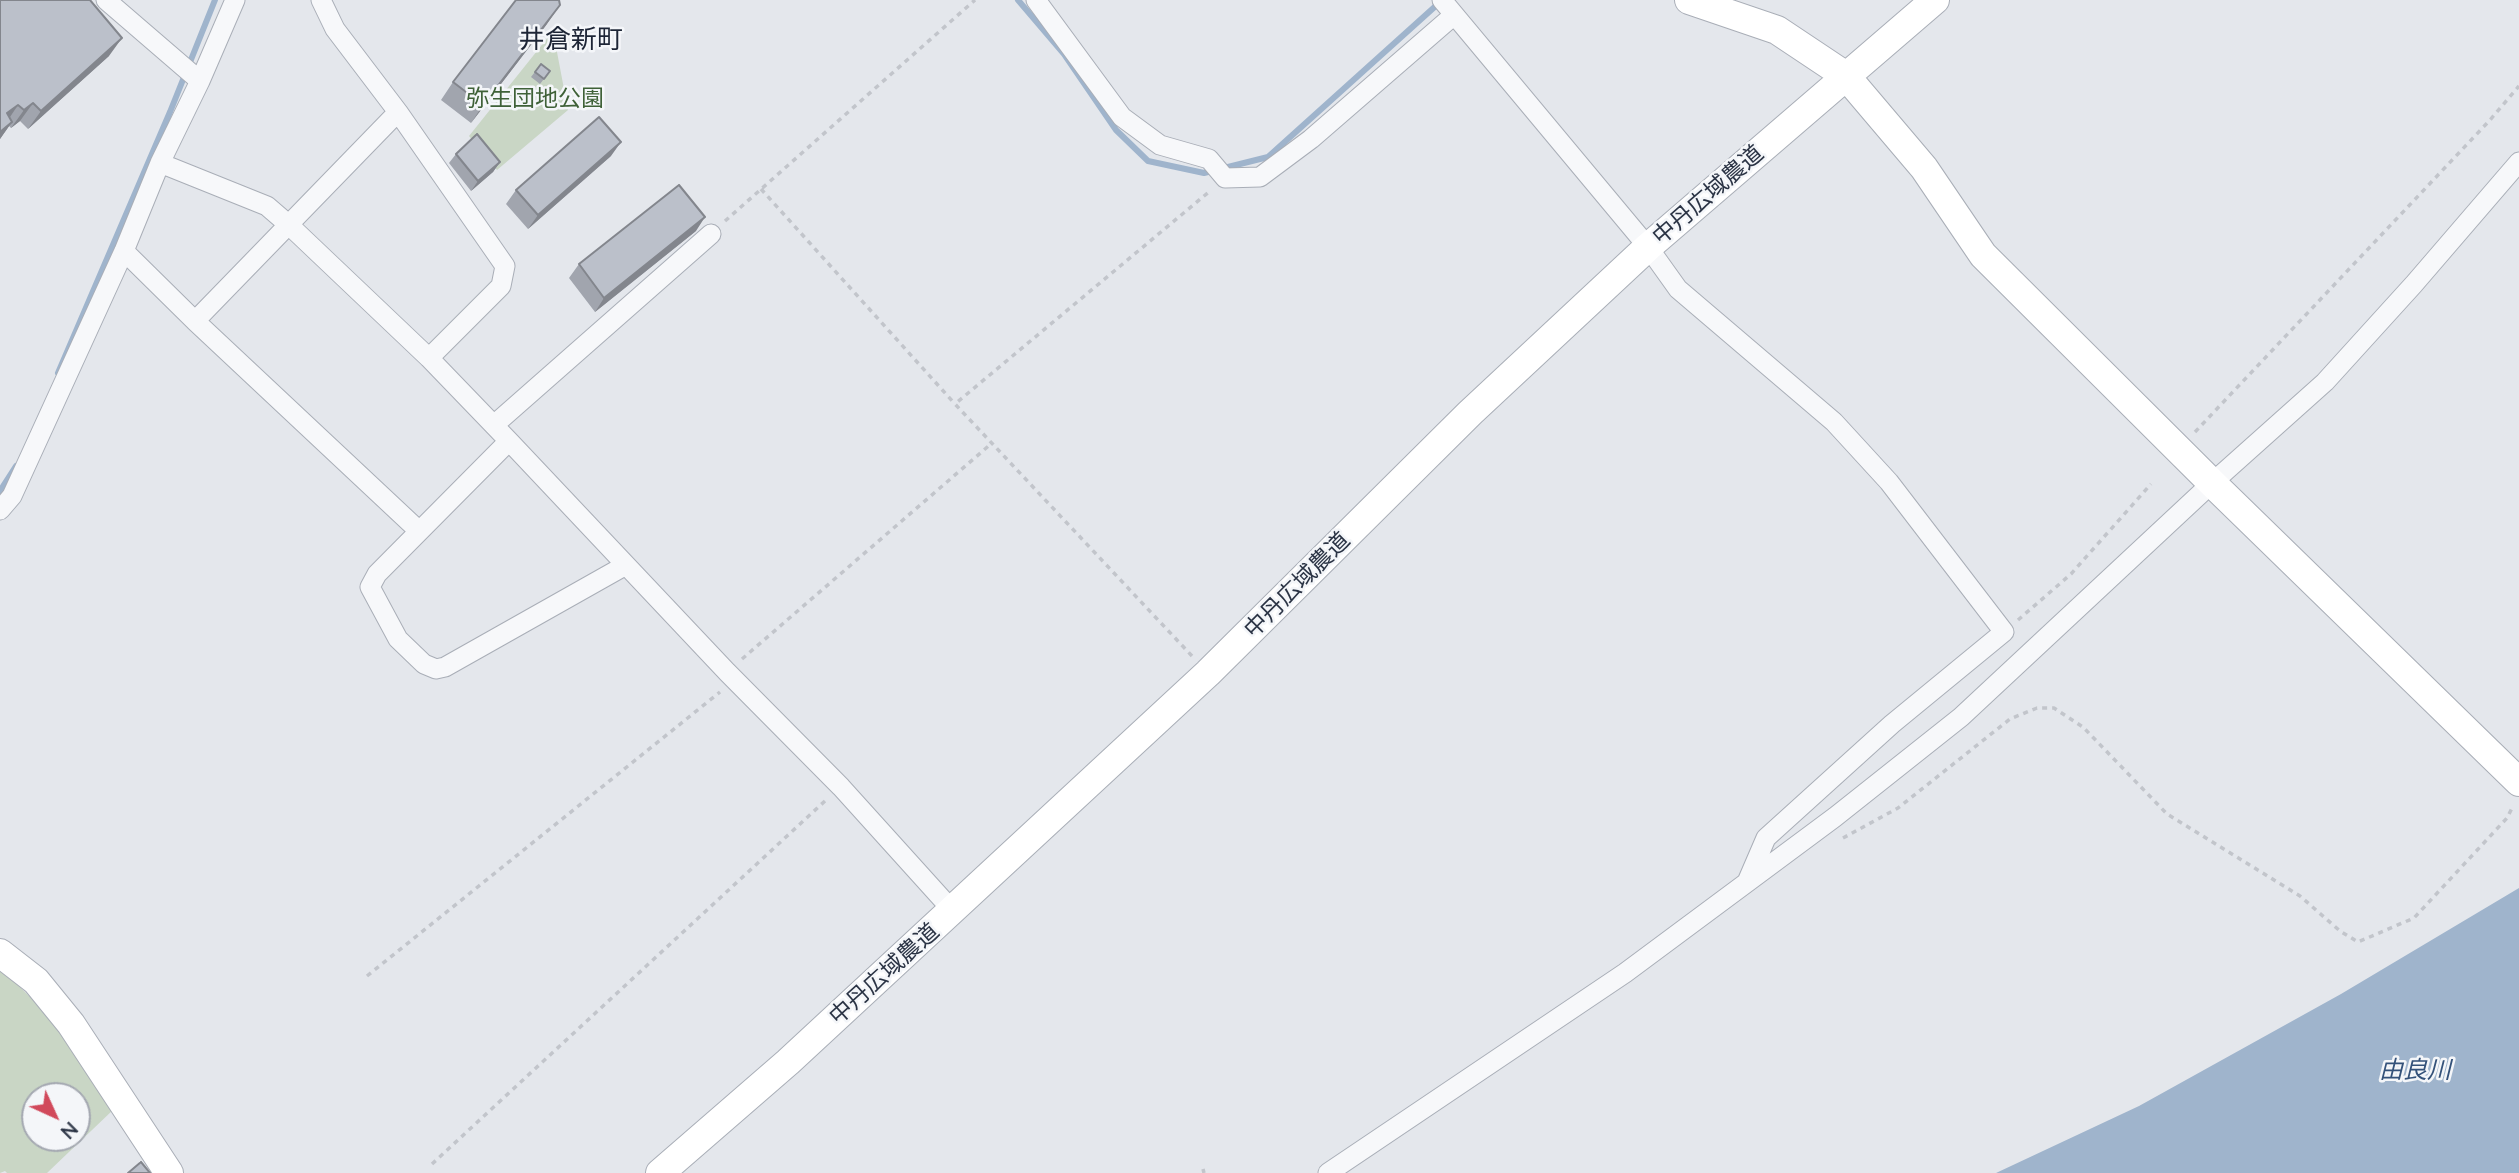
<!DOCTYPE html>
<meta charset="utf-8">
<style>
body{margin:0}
#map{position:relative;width:2519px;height:1173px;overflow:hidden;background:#e4e7ec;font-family:Lato,sans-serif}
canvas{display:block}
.north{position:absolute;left:21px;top:1082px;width:70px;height:70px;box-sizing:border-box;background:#f4f6f9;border:2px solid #a4a8b1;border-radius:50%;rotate:135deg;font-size:19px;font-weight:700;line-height:28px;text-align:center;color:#2b3445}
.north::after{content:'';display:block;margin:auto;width:24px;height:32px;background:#d1495b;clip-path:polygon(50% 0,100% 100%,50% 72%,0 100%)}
</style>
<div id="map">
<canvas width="2519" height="1173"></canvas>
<div class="north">N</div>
</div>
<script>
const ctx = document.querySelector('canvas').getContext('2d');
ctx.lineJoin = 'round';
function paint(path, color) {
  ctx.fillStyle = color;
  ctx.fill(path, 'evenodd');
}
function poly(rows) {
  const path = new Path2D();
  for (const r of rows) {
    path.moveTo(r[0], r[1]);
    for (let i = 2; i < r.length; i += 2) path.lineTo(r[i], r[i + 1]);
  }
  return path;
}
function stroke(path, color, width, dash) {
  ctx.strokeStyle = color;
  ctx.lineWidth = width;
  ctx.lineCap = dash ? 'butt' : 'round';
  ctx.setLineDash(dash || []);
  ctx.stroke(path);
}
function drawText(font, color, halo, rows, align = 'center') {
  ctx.font = font + ' Lato,"Noto Sans JP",sans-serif';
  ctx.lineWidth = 5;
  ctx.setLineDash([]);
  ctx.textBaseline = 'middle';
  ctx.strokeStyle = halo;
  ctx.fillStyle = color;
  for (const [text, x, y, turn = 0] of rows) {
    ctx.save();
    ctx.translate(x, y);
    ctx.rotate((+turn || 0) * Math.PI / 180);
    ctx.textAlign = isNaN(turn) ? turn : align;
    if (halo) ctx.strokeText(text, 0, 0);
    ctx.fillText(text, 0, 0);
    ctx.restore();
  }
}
paint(poly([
 [553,31,568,110,497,170,469,136],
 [0,967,47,1014,114,1109,47,1173,7,1173,5,1171,0,1173],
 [35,1096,77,1096,77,1138,35,1138]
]), '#c9d6c5');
paint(poly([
 [2519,888,2519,1173,1996,1173,2139,1106,2341,994]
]), '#9fb4cc');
stroke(poly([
 [1018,0,1064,54,1116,130,1148,161,1204,173,1268,157,1439,3],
 [58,373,170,112,215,0],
 [0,491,16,466]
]), '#9fb4cc', 6);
const street = poly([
 [106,0,200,81],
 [321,0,335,29,398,112,505,266,501,286,429,358],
 [1036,0,1122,117,1160,145,1209,159,1225,178,1260,177,1311,139,1454,15],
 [1442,0,1648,247,1678,289,1834,422,1889,482,2004,632,1892,724,1766,838,1747,882],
 [160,163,267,206,289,225,429,358,509,441,727,672,841,787,953,911],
 [124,251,195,321,418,530],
 [195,321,398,112],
 [494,425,711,234],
 [509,441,377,574,370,587,398,639,424,664,436,669,445,667,626,565],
 [0,510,12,496,124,251,160,163,200,81,235,0],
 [1328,1173,1625,973,1835,817,1961,717,2212,483,2325,382,2414,284,2519,162]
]);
const secondary = poly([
 [1689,0,1777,30,1846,76,1924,168,1983,255,2212,483,2519,782],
 [0,953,36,981,71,1024,169,1173],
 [660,1173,788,1062,1208,673,1470,413,1648,247,1935,0]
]);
stroke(street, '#a9aeb7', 21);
stroke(secondary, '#a9aeb7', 30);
stroke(poly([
 [761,189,955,404],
 [725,221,975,0],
 [2195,432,2490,120,2519,86],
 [2018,620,2071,574,2151,484],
 [1192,656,955,404,1210,191],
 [742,659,992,443],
 [1843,838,1898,808,2010,719,2037,708,2054,708,2083,727,2167,814,2300,896,2340,931,2358,942,2414,918,2507,818,2513,806],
 [367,976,720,692],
 [432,1164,826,800],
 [1203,1169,1204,1173]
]), '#c2c5cb', 3.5, [5, 5]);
stroke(street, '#f7f8fa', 19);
stroke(secondary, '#fff', 28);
paint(poly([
 [0,0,109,56,28,129,20,121,11,128,9,126,0,139],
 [547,24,471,123,441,100,453,82],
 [541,64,550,71,540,84,531,77],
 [456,154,500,162,493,172,471,191,449,163],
 [611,156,528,229,506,204,516,190],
 [696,231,595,312,569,278,579,264]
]), '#a1a5ae');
paint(poly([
 [560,5,547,24,471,123,483,105],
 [122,38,109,56,28,129,41,111],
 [33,103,20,121,11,128,24,110],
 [18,105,6,123,7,113],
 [12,122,0,139,0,132],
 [621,142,611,156,528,229,538,215],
 [500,162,493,172,471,191,478,181],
 [705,217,696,231,595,312,604,298]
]), '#83868d');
const building = poly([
 [0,0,90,0,122,38,41,111,33,103,24,110,18,105,7,113,12,122,0,132,0,0],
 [516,0,559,0,560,5,483,105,453,82,516,0],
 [541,64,550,71,544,79,535,72,541,64],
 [599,117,621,142,538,215,516,190,599,117],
 [477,134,500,162,478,181,456,154,477,134],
 [679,185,705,217,604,298,579,264,679,185],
 [141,1162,150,1173,128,1173,141,1162]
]);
paint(building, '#bbc0ca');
stroke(building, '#83868d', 2);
drawText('23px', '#3f6138', '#f4f6f9', [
 ["弥生団地公園",535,99]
]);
drawText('23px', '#2b3445', '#f4f6f9', [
 ["中丹広域農道",1708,195,-41],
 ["中丹広域農道",1297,585,-45],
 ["中丹広域農道",884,974,-42]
]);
drawText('italic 24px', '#34527a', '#f4f6f9', [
 ["由良川",2415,1070]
]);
drawText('26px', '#1d2536', '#f4f6f9', [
 ["井倉新町",571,40]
]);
</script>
